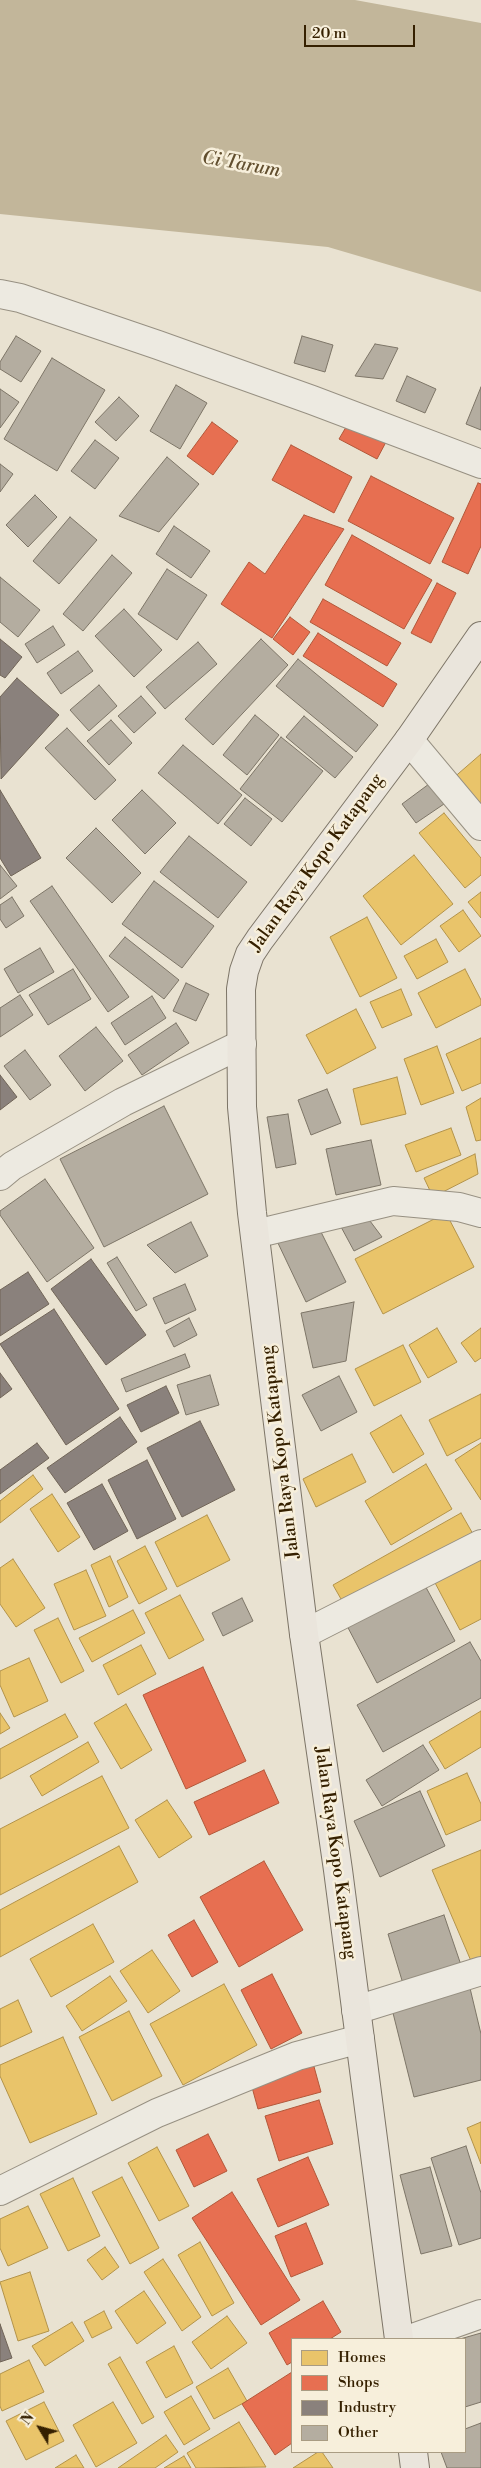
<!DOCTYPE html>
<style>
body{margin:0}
#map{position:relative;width:481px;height:2468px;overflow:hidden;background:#e9e2d1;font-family:"Libre Bodoni",serif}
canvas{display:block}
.legend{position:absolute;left:291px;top:2338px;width:175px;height:115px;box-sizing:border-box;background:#f7efdb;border:1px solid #a99c83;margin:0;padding:6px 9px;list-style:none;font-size:15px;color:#352000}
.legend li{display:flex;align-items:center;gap:10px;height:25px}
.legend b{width:25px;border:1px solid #a99c83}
.north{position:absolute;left:15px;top:2403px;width:50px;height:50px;-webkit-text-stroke:4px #f7efdb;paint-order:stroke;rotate:307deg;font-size:14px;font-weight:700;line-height:20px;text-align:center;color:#352000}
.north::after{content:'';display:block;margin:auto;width:18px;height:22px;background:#352000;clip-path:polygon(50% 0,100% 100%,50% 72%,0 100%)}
.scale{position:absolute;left:304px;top:25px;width:111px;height:22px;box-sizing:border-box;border:2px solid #352000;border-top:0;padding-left:6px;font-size:15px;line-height:18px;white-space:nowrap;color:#352000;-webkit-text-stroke:4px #f7efdb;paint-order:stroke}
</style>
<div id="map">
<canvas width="481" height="2468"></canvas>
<ul class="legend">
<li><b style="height:14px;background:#e9c46a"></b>Homes</li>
<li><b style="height:14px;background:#e76f51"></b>Shops</li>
<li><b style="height:14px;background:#8a817c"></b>Industry</li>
<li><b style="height:14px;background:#b4ada0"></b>Other</li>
</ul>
<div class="north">N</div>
<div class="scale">20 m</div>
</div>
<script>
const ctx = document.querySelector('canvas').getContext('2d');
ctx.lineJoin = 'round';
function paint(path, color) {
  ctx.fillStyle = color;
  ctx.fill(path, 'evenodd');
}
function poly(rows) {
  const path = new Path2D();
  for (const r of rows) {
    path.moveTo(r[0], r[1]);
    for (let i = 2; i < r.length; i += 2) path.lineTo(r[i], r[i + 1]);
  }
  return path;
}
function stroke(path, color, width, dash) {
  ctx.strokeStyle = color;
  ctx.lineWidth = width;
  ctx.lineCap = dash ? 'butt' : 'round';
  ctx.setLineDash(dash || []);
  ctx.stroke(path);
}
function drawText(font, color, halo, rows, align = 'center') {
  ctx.font = font + ' "Libre Bodoni",serif';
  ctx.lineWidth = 5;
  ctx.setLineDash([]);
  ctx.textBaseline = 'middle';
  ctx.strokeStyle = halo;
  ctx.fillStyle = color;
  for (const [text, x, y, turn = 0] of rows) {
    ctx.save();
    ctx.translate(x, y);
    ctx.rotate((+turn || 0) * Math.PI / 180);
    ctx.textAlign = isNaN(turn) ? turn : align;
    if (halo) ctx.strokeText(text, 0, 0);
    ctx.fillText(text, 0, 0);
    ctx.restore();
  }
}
paint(poly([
 [0,0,355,0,481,23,481,292,328,247,0,214]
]), '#c2b69a');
const homes = poly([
 [481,754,481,814,451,780,481,754],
 [444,813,481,858,481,875,465,888,419,833,444,813],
 [414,855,453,904,401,945,363,896,414,855],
 [481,892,481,918,468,902,481,892],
 [463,910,481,936,459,952,440,926,463,910],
 [367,917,397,978,360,997,330,937,367,917],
 [436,939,448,962,417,979,404,956,436,939],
 [465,969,481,1000,481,1005,436,1028,418,993,465,969],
 [401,989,412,1015,382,1028,370,1002,401,989],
 [356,1009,376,1048,327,1074,306,1035,356,1009],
 [481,1038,481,1083,462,1091,446,1054,481,1038],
 [437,1046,454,1093,421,1105,404,1059,437,1046],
 [397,1077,406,1114,361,1125,353,1089,397,1077],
 [481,1098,481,1140,476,1141,466,1107,481,1098],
 [451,1128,461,1155,416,1172,405,1145,451,1128],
 [475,1154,478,1174,433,1197,424,1178,475,1154],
 [446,1213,474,1267,383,1314,355,1259,446,1213],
 [437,1328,457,1362,428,1378,409,1345,437,1328],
 [481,1328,481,1358,475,1362,461,1343,481,1328],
 [403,1345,421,1382,374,1406,355,1369,403,1345],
 [481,1394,481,1438,447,1456,429,1420,481,1394],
 [401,1415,424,1454,393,1473,370,1433,401,1415],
 [481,1443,481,1500,455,1460,481,1443],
 [352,1454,366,1482,316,1507,303,1479,352,1454],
 [426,1464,452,1509,391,1545,365,1501,426,1464],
 [33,1475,43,1489,0,1523,0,1501,33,1475],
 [52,1494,80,1537,58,1552,30,1509,52,1494],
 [461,1513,473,1534,345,1606,333,1585,461,1513],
 [207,1515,230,1560,177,1587,155,1542,207,1515],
 [145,1546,167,1589,139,1604,117,1561,145,1546],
 [110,1556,128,1597,109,1607,91,1565,110,1556],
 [481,1557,481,1619,460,1630,433,1579,481,1557],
 [13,1559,45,1608,16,1627,0,1604,0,1568,13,1559],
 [86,1570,106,1616,74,1630,54,1584,86,1570],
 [180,1595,204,1640,169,1659,145,1613,180,1595],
 [133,1610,145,1633,92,1662,79,1638,133,1610],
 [58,1618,84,1671,61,1683,34,1630,58,1618],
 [141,1645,156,1674,118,1695,103,1665,141,1645],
 [29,1658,48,1701,14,1717,0,1685,0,1671,29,1658],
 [126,1704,152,1750,121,1769,94,1723,126,1704],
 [481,1711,481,1747,445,1769,429,1742,481,1711],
 [0,1713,10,1728,0,1734,0,1713],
 [65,1714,78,1737,0,1779,0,1749,65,1714],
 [88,1742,99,1762,42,1796,30,1776,88,1742],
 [467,1773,481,1804,481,1820,446,1835,427,1791,467,1773],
 [102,1776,129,1828,0,1895,0,1829,102,1776],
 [167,1800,192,1837,159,1858,135,1820,167,1800],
 [119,1846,138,1882,0,1957,0,1910,119,1846],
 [481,1850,481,1957,471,1961,432,1870,481,1850],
 [93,1924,114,1962,51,1997,30,1959,93,1924],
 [152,1950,180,1991,148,2013,120,1971,152,1950],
 [110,1976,127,2001,82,2031,66,2006,110,1976],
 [224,1984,257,2045,183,2085,150,2024,224,1984],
 [18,2000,32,2032,0,2047,0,2009,18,2000],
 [129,2011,162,2076,112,2101,79,2037,129,2011],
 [63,2037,97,2114,30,2143,0,2076,0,2065,63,2037],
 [481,2122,481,2164,467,2128,481,2122],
 [157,2147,189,2206,159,2221,128,2163,157,2147],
 [122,2177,159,2248,130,2264,92,2192,122,2177],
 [73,2178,100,2236,68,2251,40,2194,73,2178],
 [28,2206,48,2248,8,2266,0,2248,0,2219,28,2206],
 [200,2242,234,2303,212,2316,178,2255,200,2242],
 [105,2247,119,2267,102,2280,87,2260,105,2247],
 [163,2259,201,2317,182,2331,144,2272,163,2259],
 [30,2272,49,2331,18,2341,0,2282,30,2272],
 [144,2291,166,2323,137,2344,115,2311,144,2291],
 [104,2311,112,2328,92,2338,84,2322,104,2311],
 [227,2316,247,2343,211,2369,192,2342,227,2316],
 [72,2322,84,2341,45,2366,32,2346,72,2322],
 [174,2346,193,2383,166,2398,146,2362,174,2346],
 [120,2357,154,2417,142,2424,108,2364,120,2357],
 [29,2360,44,2392,2,2411,0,2406,0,2374,29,2360],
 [228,2368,247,2401,214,2419,196,2387,228,2368],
 [191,2396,210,2429,184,2445,164,2412,191,2396],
 [44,2402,64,2441,26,2460,6,2421,44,2402],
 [113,2402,137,2443,96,2467,73,2425,113,2402],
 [239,2422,266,2467,196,2468,187,2453,239,2422],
 [166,2435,178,2452,155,2468,118,2468,166,2435],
 [318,2452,322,2452,333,2468,293,2468,318,2452],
 [76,2455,84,2468,55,2468,76,2455],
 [184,2456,191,2468,164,2468,184,2456]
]);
paint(homes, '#e9c46a');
stroke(homes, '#b3934a', 1);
const shops = poly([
 [212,422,238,441,213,475,187,456,212,422],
 [349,422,386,442,377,459,339,439,349,422],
 [291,445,352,477,334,513,272,480,291,445],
 [371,476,454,518,430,564,348,521,371,476],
 [478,483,481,484,481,546,468,574,442,562,478,483],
 [304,515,344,529,272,638,221,604,249,562,265,574,304,515],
 [352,535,432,580,404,629,325,585,352,535],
 [437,583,456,593,431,643,411,633,437,583],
 [323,599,401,643,387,666,310,622,323,599],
 [290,617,310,632,293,655,273,639,290,617],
 [318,633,397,684,383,707,303,656,318,633],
 [203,1667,246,1761,186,1789,143,1695,203,1667],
 [264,1770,279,1803,209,1835,194,1802,264,1770],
 [264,1861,303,1930,239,1967,200,1897,264,1861],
 [194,1920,218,1962,192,1977,168,1935,194,1920],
 [272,1974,302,2033,271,2049,241,1990,272,1974],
 [313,2063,321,2092,258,2109,250,2080,313,2063],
 [319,2100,333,2144,279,2161,265,2116,319,2100],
 [208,2134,227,2171,194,2187,176,2150,208,2134],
 [308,2157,329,2205,278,2227,257,2179,308,2157],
 [232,2192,300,2300,261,2325,192,2218,232,2192],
 [306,2223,323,2264,291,2277,275,2236,306,2223],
 [323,2301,341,2332,330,2339,292,2339,292,2362,287,2365,269,2333,323,2301],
 [292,2372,292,2443,275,2455,242,2404,292,2372]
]);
paint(shops, '#e76f51');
stroke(shops, '#b25739', 1);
const industry = poly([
 [0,639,22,657,5,678,0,675,0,639],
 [17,678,59,715,1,779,0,697,17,678],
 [0,790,41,858,11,876,0,858,0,790],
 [0,1075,17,1097,0,1110,0,1075],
 [91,1259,146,1335,106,1365,51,1289,91,1259],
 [28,1272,49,1304,0,1336,0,1290,28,1272],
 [54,1309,119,1409,66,1445,0,1344,54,1309],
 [0,1373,12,1389,0,1398,0,1373],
 [166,1386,179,1413,141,1432,127,1405,166,1386],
 [120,1417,137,1442,65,1493,47,1468,120,1417],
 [200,1421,235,1490,182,1517,147,1448,200,1421],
 [37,1443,49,1458,0,1494,0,1470,37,1443],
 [147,1460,176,1519,137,1539,108,1480,147,1460],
 [102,1484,128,1531,94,1550,67,1503,102,1484],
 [0,2324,12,2358,0,2362,0,2324]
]);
paint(industry, '#8a817c');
stroke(industry, '#706457', 1);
const building = poly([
 [16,336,41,351,21,382,0,369,0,362,16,336],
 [302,336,333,345,325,372,294,363,302,336],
 [375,344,398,348,383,379,355,376,375,344],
 [52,358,105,390,57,471,4,439,52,358],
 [407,376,436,389,425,413,396,401,407,376],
 [176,385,207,403,180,449,150,431,176,385],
 [481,387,481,430,466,424,481,387],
 [0,389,19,402,0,428,0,389],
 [119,397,139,416,116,441,95,422,119,397],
 [95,440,119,458,95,489,71,471,95,440],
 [167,457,199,484,159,532,119,516,167,457],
 [0,464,13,474,0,492,0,464],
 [35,495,57,517,28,547,6,525,35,495],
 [70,517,97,540,59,584,33,561,70,517],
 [174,526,210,551,191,578,156,554,174,526],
 [112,555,132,573,83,631,63,614,112,555],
 [167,569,207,595,177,640,138,614,167,569],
 [0,577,40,610,18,637,0,622,0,577],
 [124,609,162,650,134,677,95,636,124,609],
 [53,626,65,645,37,663,25,644,53,626],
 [261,639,288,665,213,745,185,719,261,639],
 [198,642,217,664,165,709,146,687,198,642],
 [78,651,93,671,61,694,47,673,78,651],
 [298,659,378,725,356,752,276,686,298,659],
 [99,685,117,706,89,731,70,710,99,685],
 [141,696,156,713,134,733,118,716,141,696],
 [255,715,279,735,247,775,223,755,255,715],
 [304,716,353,757,335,778,286,737,304,716],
 [111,720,132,743,109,765,87,741,111,720],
 [67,728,116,780,95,800,45,748,67,728],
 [281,737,323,771,282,822,240,789,281,737],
 [183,745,242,795,218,824,158,773,183,745],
 [429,784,444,804,416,823,402,804,429,784],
 [142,790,176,823,145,854,112,820,142,790],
 [245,798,272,819,251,846,224,824,245,798],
 [96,828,141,873,112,903,66,858,96,828],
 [189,836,247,882,218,918,160,872,189,836],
 [0,865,17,886,0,899,0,865],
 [154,881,214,926,182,968,122,924,154,881],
 [52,886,129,997,108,1012,30,901,52,886],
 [12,897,24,916,6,928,0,919,0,905,12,897],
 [125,937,179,980,164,999,109,956,125,937],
 [40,948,54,972,18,993,4,969,40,948],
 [73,969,91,999,48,1025,29,995,73,969],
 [186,983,209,994,196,1021,173,1011,186,983],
 [20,995,33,1015,0,1037,0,1008,20,995],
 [152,996,166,1018,125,1045,111,1023,152,996],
 [176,1023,189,1043,142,1075,128,1055,176,1023],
 [96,1027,123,1061,85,1091,59,1056,96,1027],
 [25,1050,51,1085,30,1100,4,1066,25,1050],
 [327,1089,341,1123,311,1135,298,1100,327,1089],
 [164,1106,208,1194,104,1247,60,1159,164,1106],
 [288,1114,296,1164,276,1168,267,1117,288,1114],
 [371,1140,381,1185,336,1195,326,1149,371,1140],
 [45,1179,94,1248,47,1282,0,1215,0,1211,45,1179],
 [364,1213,382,1237,354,1251,340,1225,364,1213],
 [191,1222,208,1256,175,1273,147,1245,191,1222],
 [316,1222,346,1282,306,1302,277,1241,316,1222],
 [117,1257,147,1305,136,1311,107,1263,117,1257],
 [185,1284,196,1310,165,1324,153,1298,185,1284],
 [354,1302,346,1361,313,1368,301,1313,354,1302],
 [189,1318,197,1335,174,1347,166,1331,189,1318],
 [185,1354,190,1367,126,1392,121,1379,185,1354],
 [210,1375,219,1405,186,1415,177,1385,210,1375],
 [339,1376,357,1412,321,1431,302,1395,339,1376],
 [422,1580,455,1641,377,1683,345,1622,422,1580],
 [242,1598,253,1621,223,1636,212,1613,242,1598],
 [470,1642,481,1661,481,1698,383,1752,357,1705,470,1642],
 [423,1745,439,1770,382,1806,366,1780,423,1745],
 [420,1791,445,1846,380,1877,354,1821,420,1791],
 [444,1915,462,1968,404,1987,388,1934,444,1915],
 [469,1984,481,2034,481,2080,414,2097,391,2005,469,1984],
 [466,2146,481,2193,481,2238,459,2245,431,2158,466,2146],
 [430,2167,452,2246,421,2254,400,2175,430,2167],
 [481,2333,481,2402,465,2407,465,2339,460,2339,481,2333],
 [481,2423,481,2468,447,2468,441,2452,465,2452,465,2429,481,2423]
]);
paint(building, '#b4ada0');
stroke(building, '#7d7567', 1);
const minor = poly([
 [0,294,20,298,158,345,312,400,481,464],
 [409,740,481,826],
 [0,1176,12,1166,123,1102,242,1044],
 [255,1234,393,1201,459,1207,481,1213],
 [304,1634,481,1544],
 [356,2010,481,1971],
 [0,2191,157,2113,297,2056,360,2039],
 [410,2339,481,2314]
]);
const major = poly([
 [399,2339,338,1870,304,1634,252,1213,242,1107,241,989,244,971,250,954,260,939,409,740,481,636],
 [413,2452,415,2468]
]);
stroke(minor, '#979082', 30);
stroke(major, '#7d7567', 30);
stroke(minor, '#edeae1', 28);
stroke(major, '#eae5dc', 28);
drawText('18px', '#352000', '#f7efdb', [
 ["Jalan Raya Kopo Katapang",317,863,-54],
 ["Jalan Raya Kopo Katapang",281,1452,-97],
 ["Jalan Raya Kopo Katapang",335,1853,82]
]);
drawText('italic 19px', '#614e2e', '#f7efdb', [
 ["Ci Tarum",241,165,10]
]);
</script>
